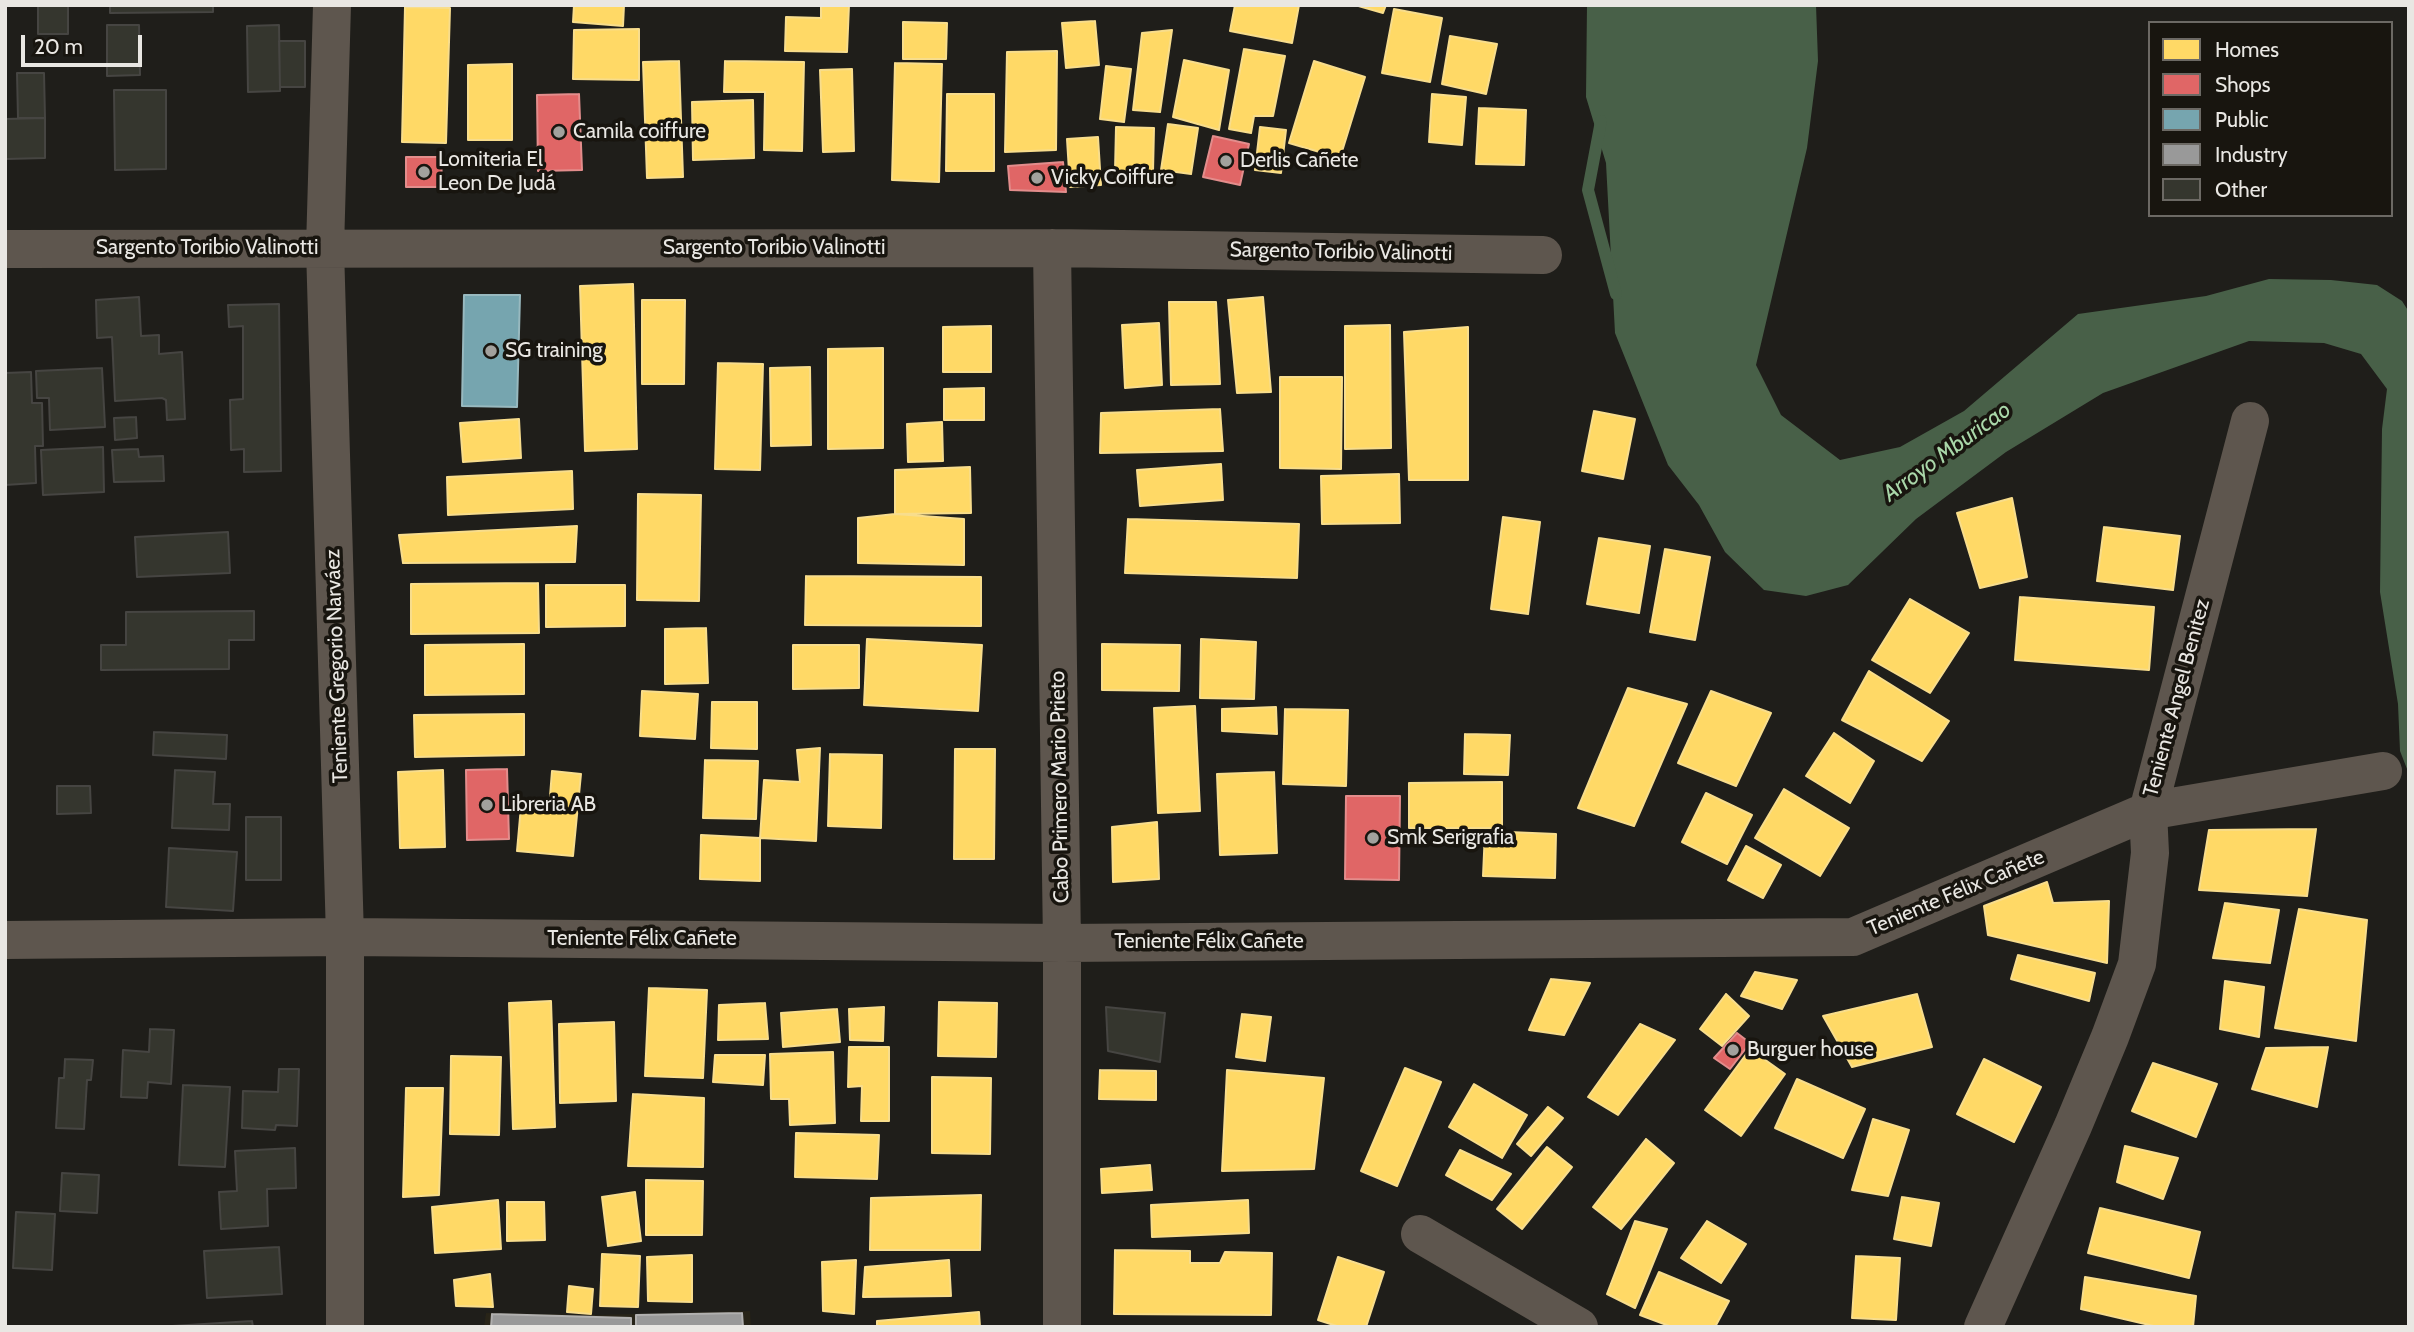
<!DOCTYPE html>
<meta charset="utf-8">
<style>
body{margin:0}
#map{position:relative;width:2414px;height:1332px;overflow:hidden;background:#1f1e1a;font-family:Cabin,sans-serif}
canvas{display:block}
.frame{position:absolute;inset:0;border:7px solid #e9e7e3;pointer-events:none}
.legend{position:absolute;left:2148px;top:21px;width:245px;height:196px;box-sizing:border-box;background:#18150f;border:2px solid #6c6964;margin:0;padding:9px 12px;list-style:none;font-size:21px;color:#e9e7e3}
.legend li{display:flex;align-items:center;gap:14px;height:35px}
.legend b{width:35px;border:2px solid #6c6964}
.scale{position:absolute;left:21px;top:35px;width:121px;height:32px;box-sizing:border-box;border:4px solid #e9e7e3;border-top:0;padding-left:9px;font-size:21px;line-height:24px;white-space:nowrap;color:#e9e7e3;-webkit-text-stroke:5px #18150f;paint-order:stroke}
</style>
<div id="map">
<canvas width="2414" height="1332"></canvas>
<div class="frame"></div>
<ul class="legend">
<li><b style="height:19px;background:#ffd966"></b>Homes</li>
<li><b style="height:19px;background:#e06666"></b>Shops</li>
<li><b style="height:19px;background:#76a5af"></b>Public</li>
<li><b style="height:19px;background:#999"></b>Industry</li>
<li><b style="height:19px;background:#35362e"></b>Other</li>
</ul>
<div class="scale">20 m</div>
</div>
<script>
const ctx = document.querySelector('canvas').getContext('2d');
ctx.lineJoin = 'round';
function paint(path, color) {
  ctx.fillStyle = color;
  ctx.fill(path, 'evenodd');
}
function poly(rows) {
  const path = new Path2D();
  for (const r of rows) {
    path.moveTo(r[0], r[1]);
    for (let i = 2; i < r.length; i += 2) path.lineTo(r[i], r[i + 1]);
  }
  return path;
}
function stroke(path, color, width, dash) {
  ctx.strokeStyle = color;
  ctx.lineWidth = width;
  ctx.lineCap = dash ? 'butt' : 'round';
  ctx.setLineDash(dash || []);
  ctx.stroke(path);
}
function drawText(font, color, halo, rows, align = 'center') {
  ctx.font = font + ' Cabin,sans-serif';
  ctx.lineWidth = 7;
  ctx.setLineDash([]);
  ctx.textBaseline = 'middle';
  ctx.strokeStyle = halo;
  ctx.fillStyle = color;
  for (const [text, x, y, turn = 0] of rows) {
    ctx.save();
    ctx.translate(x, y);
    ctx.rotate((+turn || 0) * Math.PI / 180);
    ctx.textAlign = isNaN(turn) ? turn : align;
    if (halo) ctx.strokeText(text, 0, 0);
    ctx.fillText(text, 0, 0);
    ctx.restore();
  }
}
paint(poly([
 [750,1311,751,1327,484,1327,486,1313,595,1315]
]), '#282418');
paint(poly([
 [1587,5,1816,5,1818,61,1807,148,1756,365,1781,415,1840,460,1900,447,1964,411,2078,314,2206,296,2269,279,2331,280,2377,285,2402,301,2409,312,2409,774,2400,751,2398,704,2380,592,2382,429,2387,389,2361,354,2324,343,2249,341,2103,393,2006,452,1916,519,1848,585,1806,596,1764,590,1725,552,1699,505,1668,465,1615,333,1606,163,1586,97]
]), '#486048');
const homes = poly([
 [574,5,624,5,623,26,573,22,574,5],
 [821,5,849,5,847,52,785,51,786,17,821,18,821,5],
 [1235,5,1299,5,1292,43,1230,31,1235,5],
 [1355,5,1386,5,1383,13,1355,5],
 [405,7,450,8,446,143,402,142,405,7],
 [1394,9,1442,18,1430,82,1382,73,1394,9],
 [1095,21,1099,65,1066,68,1062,23,1095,21],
 [903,22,947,23,946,59,903,59,903,22],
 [639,29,639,80,573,79,574,30,639,29],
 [1172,30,1160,112,1133,110,1142,33,1172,30],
 [1450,36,1497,44,1486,94,1442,84,1450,36],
 [1244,49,1285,56,1273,116,1254,116,1251,133,1229,129,1244,49],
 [1057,51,1056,150,1005,152,1007,52,1057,51],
 [1184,60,1229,70,1219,130,1173,117,1184,60],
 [679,61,683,177,647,178,643,62,679,61],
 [725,61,804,62,802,151,764,150,765,92,724,92,725,61],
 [1314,61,1365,77,1340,158,1289,143,1314,61],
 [895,63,942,64,939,182,892,180,895,63],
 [512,64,512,140,468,140,468,65,512,64],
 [1106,66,1131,69,1124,122,1100,119,1106,66],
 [852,69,854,151,823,152,820,70,852,69],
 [947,94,994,94,994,171,946,171,947,94],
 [1432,94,1466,97,1462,145,1429,142,1432,94],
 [753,100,754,158,693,160,692,102,753,100],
 [1479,108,1526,110,1524,165,1476,164,1479,108],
 [1168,124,1198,128,1191,174,1161,170,1168,124],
 [1116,127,1154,128,1153,172,1115,171,1116,127],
 [1260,127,1286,130,1281,173,1255,170,1260,127],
 [1098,137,1101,185,1070,187,1067,139,1098,137],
 [633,284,637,449,585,451,580,286,633,284],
 [1263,297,1271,392,1237,393,1228,300,1263,297],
 [642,300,685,300,684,384,642,384,642,300],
 [1169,302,1216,302,1220,384,1171,385,1169,302],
 [1159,323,1162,385,1125,388,1122,325,1159,323],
 [1390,325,1391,448,1345,449,1345,326,1390,325],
 [991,326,991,372,943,372,943,327,991,326],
 [1468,327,1468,480,1409,480,1404,332,1468,327],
 [883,348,883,448,828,449,828,349,883,348],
 [718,363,763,364,760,470,715,469,718,363],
 [810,367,811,445,771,446,770,368,810,367],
 [1280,377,1342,377,1341,469,1280,468,1280,377],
 [984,388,984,420,944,420,944,389,984,388],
 [1220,409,1223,451,1100,453,1101,413,1220,409],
 [1594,411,1635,419,1623,479,1582,471,1594,411],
 [519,419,521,458,463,462,460,423,519,419],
 [942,422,943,461,908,462,907,424,942,422],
 [1221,464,1223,500,1140,506,1137,470,1221,464],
 [970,467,971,513,895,514,895,470,970,467],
 [572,471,573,509,448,515,447,477,572,471],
 [1399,474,1400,523,1322,524,1321,476,1399,474],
 [638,494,701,495,699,601,637,600,638,494],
 [2012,498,2027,577,1980,588,1957,513,2012,498],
 [895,514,964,519,964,565,858,563,858,518,895,514],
 [1503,517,1540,522,1528,614,1491,609,1503,517],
 [1128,519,1299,524,1297,578,1125,573,1128,519],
 [577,526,575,562,403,563,399,535,577,526],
 [2104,527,2180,536,2173,590,2097,581,2104,527],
 [1599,538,1650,546,1639,613,1587,604,1599,538],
 [1665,549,1710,557,1695,640,1650,632,1665,549],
 [806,576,981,577,981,626,805,625,806,576],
 [538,583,539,633,411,634,411,584,538,583],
 [546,585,625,585,625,626,546,627,546,585],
 [2020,597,2154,607,2149,670,2015,660,2020,597],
 [1910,599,1969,633,1930,693,1872,660,1910,599],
 [706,628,708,683,665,684,665,629,706,628],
 [867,639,982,645,978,711,864,705,867,639],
 [1201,639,1256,642,1254,699,1200,698,1201,639],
 [524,644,524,694,425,695,425,645,524,644],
 [1102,644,1180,645,1179,691,1102,690,1102,644],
 [793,645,859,645,859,688,793,689,793,645],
 [1869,671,1949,721,1922,761,1842,720,1869,671],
 [1628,688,1687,704,1634,826,1578,808,1628,688],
 [642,691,698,694,695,739,640,736,642,691],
 [1711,691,1771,713,1736,786,1678,763,1711,691],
 [712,702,757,702,757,749,711,748,712,702],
 [1195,706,1200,811,1158,813,1154,708,1195,706],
 [1276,707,1277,734,1222,731,1222,709,1276,707],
 [1285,709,1348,710,1346,786,1283,784,1285,709],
 [524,714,524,755,415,757,414,715,524,714],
 [1834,733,1874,761,1850,803,1806,776,1834,733],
 [1465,734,1510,735,1508,775,1464,774,1465,734],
 [820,748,816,841,760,838,764,780,800,782,797,750,820,748],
 [955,749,995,749,994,859,954,859,955,749],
 [830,754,882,755,881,828,828,826,830,754],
 [705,760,758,761,756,819,703,818,705,760],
 [443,770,445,847,400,848,398,772,443,770],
 [552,771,581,774,573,856,517,851,521,806,549,809,552,771],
 [1274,772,1277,853,1220,855,1217,774,1274,772],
 [1502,782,1502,828,1409,828,1409,783,1502,782],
 [1784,789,1849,828,1820,876,1755,838,1784,789],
 [1706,793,1752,815,1727,864,1682,842,1706,793],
 [1157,822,1159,879,1113,882,1112,827,1157,822],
 [2316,829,2307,896,2199,890,2209,830,2316,829],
 [1485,831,1556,834,1555,878,1483,876,1485,831],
 [701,835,760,838,760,881,700,879,701,835],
 [1746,846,1781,865,1763,898,1728,880,1746,846],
 [2047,882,2053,903,2109,901,2107,963,1988,935,1984,906,2047,882],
 [2225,903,2279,910,2270,963,2213,958,2225,903],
 [2299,909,2367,920,2356,1041,2275,1028,2299,909],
 [2018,955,2095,973,2089,1001,2011,979,2018,955],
 [1755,972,1797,980,1782,1009,1741,996,1755,972],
 [1551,979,1590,983,1564,1035,1529,1030,1551,979],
 [2225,981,2264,987,2259,1037,2220,1029,2225,981],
 [649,988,707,990,703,1078,645,1076,649,988],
 [1726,994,1749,1016,1722,1046,1700,1029,1726,994],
 [1917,994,1932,1047,1852,1067,1823,1016,1917,994],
 [551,1001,555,1127,513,1129,509,1003,551,1001],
 [939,1002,997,1003,996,1057,938,1056,939,1002],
 [765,1003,768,1039,718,1040,719,1005,765,1003],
 [884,1007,883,1041,850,1040,849,1009,884,1007],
 [837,1009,840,1042,783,1047,781,1013,837,1009],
 [1242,1014,1271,1017,1265,1061,1236,1057,1242,1014],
 [614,1022,616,1101,560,1103,559,1024,614,1022],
 [1640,1024,1675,1040,1618,1115,1588,1097,1640,1024],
 [849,1047,889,1047,889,1121,861,1121,862,1086,848,1087,849,1047],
 [2328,1047,2317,1107,2252,1089,2266,1048,2328,1047],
 [1750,1049,1785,1074,1741,1136,1705,1110,1750,1049],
 [833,1052,835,1123,790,1125,789,1099,771,1099,770,1054,833,1052],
 [715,1055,765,1055,763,1085,713,1082,715,1055],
 [451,1056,501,1057,499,1135,450,1134,451,1056],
 [1984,1059,2041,1087,2014,1142,1957,1114,1984,1059],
 [2153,1063,2217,1084,2196,1137,2132,1111,2153,1063],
 [1405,1068,1441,1082,1397,1186,1361,1171,1405,1068],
 [1100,1070,1156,1071,1156,1100,1099,1099,1100,1070],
 [1227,1070,1324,1078,1314,1169,1222,1171,1227,1070],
 [932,1077,991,1078,990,1154,932,1153,932,1077],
 [1797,1079,1865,1109,1843,1158,1775,1128,1797,1079],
 [1474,1084,1527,1115,1502,1158,1449,1127,1474,1084],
 [406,1088,443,1088,439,1195,403,1197,406,1088],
 [633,1094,704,1098,703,1167,628,1166,633,1094],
 [1548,1107,1563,1118,1531,1156,1517,1144,1548,1107],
 [1873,1119,1909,1130,1888,1196,1852,1190,1873,1119],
 [796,1133,879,1135,877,1179,795,1177,796,1133],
 [1646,1139,1674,1163,1621,1229,1593,1207,1646,1139],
 [2125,1146,2178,1158,2163,1199,2117,1182,2125,1146],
 [1547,1147,1572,1167,1522,1229,1497,1209,1547,1147],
 [1460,1150,1511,1174,1492,1200,1446,1175,1460,1150],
 [1150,1165,1152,1190,1102,1193,1101,1169,1150,1165],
 [646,1180,703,1181,702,1235,646,1235,646,1180],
 [635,1192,641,1241,608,1246,602,1197,635,1192],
 [981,1195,980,1250,870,1250,871,1198,981,1195],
 [1902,1197,1939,1203,1931,1246,1894,1239,1902,1197],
 [498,1200,501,1249,435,1253,432,1207,498,1200],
 [1248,1200,1249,1233,1152,1237,1151,1205,1248,1200],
 [507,1202,544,1202,545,1240,507,1241,507,1202],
 [2100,1208,2200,1232,2189,1278,2088,1253,2100,1208],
 [1635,1221,1667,1229,1635,1308,1607,1294,1635,1221],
 [1707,1221,1746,1244,1721,1283,1681,1258,1707,1221],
 [1115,1250,1190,1251,1190,1263,1220,1263,1225,1252,1272,1253,1271,1315,1114,1314,1115,1250],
 [602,1254,640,1256,638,1307,600,1306,602,1254],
 [692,1255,692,1302,648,1301,647,1257,692,1255],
 [1856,1256,1900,1258,1896,1320,1852,1318,1856,1256],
 [1338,1257,1384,1272,1366,1327,1340,1327,1318,1320,1338,1257],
 [856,1260,854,1314,823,1311,822,1262,856,1260],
 [949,1260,951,1296,863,1297,865,1267,949,1260],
 [1659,1272,1729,1301,1715,1327,1672,1327,1640,1315,1659,1272],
 [490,1274,493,1307,456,1306,454,1280,490,1274],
 [2085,1277,2196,1296,2193,1327,2158,1327,2081,1309,2085,1277],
 [569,1286,593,1289,591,1314,567,1312,569,1286],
 [979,1312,980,1327,877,1327,877,1321,979,1312]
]);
paint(homes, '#ffd966');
stroke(homes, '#f8dd8c', 2);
const shops = poly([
 [579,94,582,170,538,171,537,95,579,94],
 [1213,136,1249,144,1240,185,1203,177,1213,136],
 [406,157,442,157,441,187,406,187,406,157],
 [1063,162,1066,192,1010,190,1008,166,1063,162],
 [507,769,509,839,467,840,466,770,507,769],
 [1346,796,1400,796,1399,880,1345,879,1346,796],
 [1737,1033,1750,1043,1730,1069,1714,1058,1737,1033]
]);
paint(shops, '#e06666');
stroke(shops, '#e38d8c', 2);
const public = poly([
 [464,295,520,295,517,407,462,406,464,295]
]);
paint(public, '#76a5af');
stroke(public, '#98b9bf', 2);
const industry = poly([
 [742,1313,743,1327,636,1327,636,1315,742,1313],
 [492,1314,631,1318,631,1327,491,1327,492,1314]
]);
paint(industry, '#999');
stroke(industry, '#b1b0af', 2);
stroke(poly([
 [1601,121,1588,190,1616,294]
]), '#486048', 12);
const building = poly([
 [38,5,68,5,68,34,38,34,38,5],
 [110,5,213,5,213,12,110,13,110,5],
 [107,25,139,25,140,75,107,76,107,25],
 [279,25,280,91,248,92,247,26,279,25],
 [279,41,305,41,305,87,280,87,279,41],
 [17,73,44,73,45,118,18,118,17,73],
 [114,90,166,90,166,169,115,170,114,90],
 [45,118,45,158,6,159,5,119,45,118],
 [139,297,141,336,159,335,159,354,182,352,185,419,167,420,166,400,162,398,115,401,112,337,97,338,96,300,139,297],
 [279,304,281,471,244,472,244,449,231,450,230,400,243,399,243,326,229,327,228,305,279,304],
 [102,368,105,427,50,430,49,398,37,398,36,371,102,368],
 [31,372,32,403,42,403,43,446,35,446,36,483,5,485,5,373,31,372],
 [136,417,137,438,115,440,114,418,136,417],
 [103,447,104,492,43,495,41,450,103,447],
 [138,449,139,457,163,456,164,481,114,482,112,450,138,449],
 [228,532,230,573,137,577,135,537,228,532],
 [254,611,254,640,229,640,229,669,101,670,101,645,126,645,126,612,254,611],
 [154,732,227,735,226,759,153,755,154,732],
 [175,770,215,772,213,804,230,804,229,830,172,828,175,770],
 [57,786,90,786,91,813,57,814,57,786],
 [246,817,281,817,281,880,246,880,246,817],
 [169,848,237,852,233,911,166,907,169,848],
 [1106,1007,1165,1013,1160,1062,1108,1051,1106,1007],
 [150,1029,174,1030,171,1084,148,1082,147,1098,121,1097,123,1050,149,1052,150,1029],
 [65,1059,93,1060,91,1080,87,1080,84,1129,56,1128,59,1078,64,1078,65,1059],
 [279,1069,299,1069,297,1126,276,1125,275,1130,242,1128,243,1091,278,1092,279,1069],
 [183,1085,230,1087,225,1167,179,1165,183,1085],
 [295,1148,296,1188,267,1189,268,1226,221,1229,219,1192,237,1191,235,1151,295,1148],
 [62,1173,99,1175,97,1213,60,1211,62,1173],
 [16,1212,55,1214,52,1270,13,1268,16,1212],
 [279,1247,282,1294,207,1298,204,1251,279,1247],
 [252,1321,253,1327,172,1327,172,1326,252,1321]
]);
paint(building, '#35362e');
stroke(building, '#464542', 2);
stroke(poly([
 [332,5,325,248,345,937,345,1327],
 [1052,248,1062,943,1062,1327],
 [5,249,1052,248,1543,255],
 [5,940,345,937,1062,943,1853,937,2148,811,2383,771],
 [1420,1234,1579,1327],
 [1983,1327,2073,1126,2110,1037,2137,964,2150,853,2148,811,2250,421]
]), '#5e564e', 38);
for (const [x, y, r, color] of [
 [559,132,7,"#a2a19d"],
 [1226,161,7,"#a2a19d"],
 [424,172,7,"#a2a19d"],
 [1037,178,7,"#a2a19d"],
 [491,351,7,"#a2a19d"],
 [487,805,7,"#a2a19d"],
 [1373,838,7,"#a2a19d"],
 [1733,1050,7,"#a2a19d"]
]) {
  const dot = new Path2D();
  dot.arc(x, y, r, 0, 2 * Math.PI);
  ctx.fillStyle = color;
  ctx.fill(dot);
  stroke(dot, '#18150f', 2.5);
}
drawText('21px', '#e9e7e3', '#18150f', [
 ["Camila coiffure",573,132],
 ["Lomiteria El",438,160],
 ["Leon De Judá",438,184],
 ["Derlis Cañete",1240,161],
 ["Vicky Coiffure",1051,178],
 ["SG training",505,351],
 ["Libreria AB",501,805],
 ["Smk Serigrafia",1387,838],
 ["Burguer house",1747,1050]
], 'left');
drawText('21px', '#e9e7e3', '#18150f', [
 ["Sargento Toribio Valinotti",207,248],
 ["Sargento Toribio Valinotti",774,248],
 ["Sargento Toribio Valinotti",1341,252,1],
 ["Teniente Gregorio Narváez",337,666,-92],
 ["Teniente Angel Benitez",2177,698,-75],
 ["Cabo Primero Mario Prieto",1060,787,-91],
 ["Teniente Félix Cañete",1956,893,-23],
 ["Teniente Félix Cañete",642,939],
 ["Teniente Félix Cañete",1209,942]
]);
drawText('italic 23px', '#a9d7a9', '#18150f', [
 ["Arroyo Mburicao",1947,452,-36]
]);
</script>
